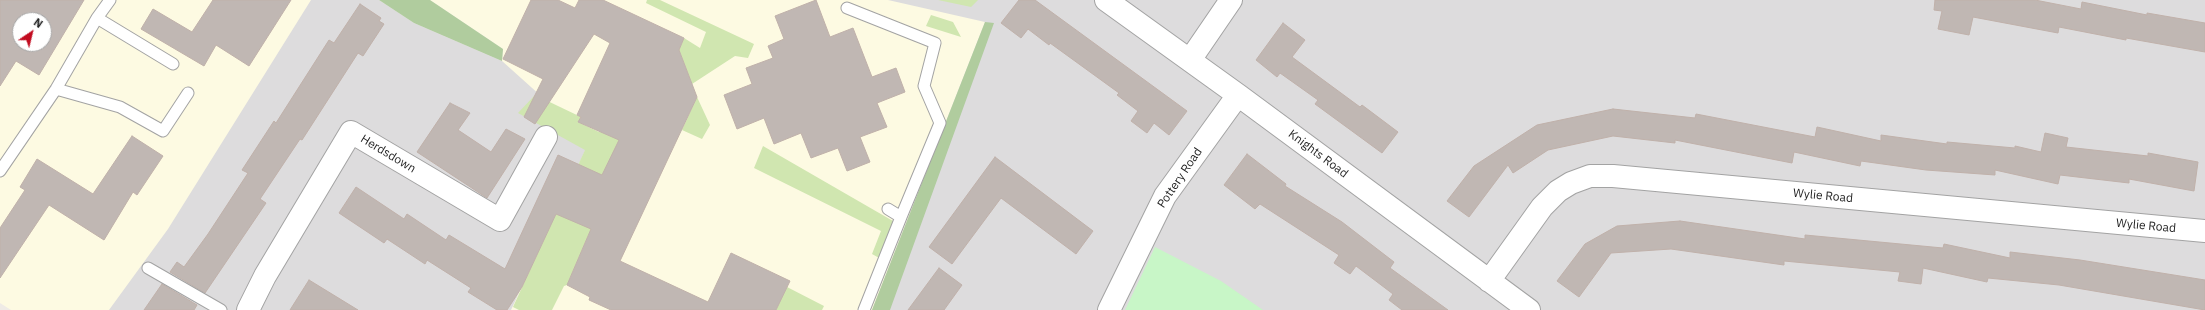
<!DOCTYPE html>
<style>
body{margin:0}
#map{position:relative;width:2205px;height:310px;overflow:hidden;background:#efebe6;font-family:"IBM Plex Sans",sans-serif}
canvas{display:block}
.north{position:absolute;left:12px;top:12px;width:40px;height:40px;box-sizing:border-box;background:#fff;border:1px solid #a5a5a5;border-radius:50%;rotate:35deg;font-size:11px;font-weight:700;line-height:16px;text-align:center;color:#1f1f1f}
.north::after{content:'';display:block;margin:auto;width:14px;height:18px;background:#c20c20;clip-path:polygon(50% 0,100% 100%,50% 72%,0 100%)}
</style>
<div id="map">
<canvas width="2205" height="310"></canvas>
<div class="north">N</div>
</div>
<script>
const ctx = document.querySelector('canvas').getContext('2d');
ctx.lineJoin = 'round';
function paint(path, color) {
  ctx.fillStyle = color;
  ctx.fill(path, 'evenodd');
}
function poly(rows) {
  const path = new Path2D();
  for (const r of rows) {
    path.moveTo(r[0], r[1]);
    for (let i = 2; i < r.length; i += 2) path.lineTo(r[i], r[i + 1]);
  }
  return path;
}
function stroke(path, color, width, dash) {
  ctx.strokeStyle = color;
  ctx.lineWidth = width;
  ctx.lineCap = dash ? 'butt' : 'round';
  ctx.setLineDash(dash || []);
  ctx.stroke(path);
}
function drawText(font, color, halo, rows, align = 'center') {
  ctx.font = font + ' "IBM Plex Sans",sans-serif';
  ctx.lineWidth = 4;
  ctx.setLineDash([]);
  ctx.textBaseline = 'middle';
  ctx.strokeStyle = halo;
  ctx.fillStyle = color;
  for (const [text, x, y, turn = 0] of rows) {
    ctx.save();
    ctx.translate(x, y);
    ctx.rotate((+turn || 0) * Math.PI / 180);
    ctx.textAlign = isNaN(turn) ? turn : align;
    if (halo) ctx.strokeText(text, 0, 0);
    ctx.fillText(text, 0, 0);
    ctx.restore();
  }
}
paint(poly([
 [310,0,379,0,414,23,502,61,503,49,540,0,2205,0,2205,310,106,310]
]), '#dddcdd');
paint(poly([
 [0,0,311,0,168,229,109,310,11,310,0,303],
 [20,20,44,20,44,44,20,44],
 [430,0,888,0,985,22,872,310,511,310,590,140,502,61,503,49]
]), '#fdfae2');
paint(poly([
 [647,0,660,0,754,44,748,58,735,56,692,84,679,50,684,38,700,48,706,32,646,3],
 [938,0,978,0,971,7],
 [931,15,953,22,961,37,926,26],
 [535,95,581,117,578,122,599,132,625,129,591,229,567,285,564,286,552,310,519,310,513,307,585,150,518,113],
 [697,97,710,125,702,139,682,130],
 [763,146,893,221,881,259,872,254,881,231,754,168],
 [787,287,824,306,822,310,776,310]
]), '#d0e6b0');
paint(poly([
 [379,0,430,0,503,49,502,61,414,23],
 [985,22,994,23,890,310,872,310]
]), '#b0cc9e');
paint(poly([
 [1155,247,1221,281,1263,310,1125,310]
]), '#c8f6c7');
const building = poly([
 [0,0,84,0,39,75,16,61,0,86,0,0],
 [20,20,44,20,44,44,20,44,20,20],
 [213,0,291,0,249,66,216,45,204,66,141,29,153,9,192,32,213,0],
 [531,0,558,0,575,8,579,0,603,0,684,38,679,50,697,97,620,261,708,302,731,253,790,281,776,310,611,310,589,300,590,297,567,285,591,229,556,214,522,287,507,310,497,310,468,292,471,288,427,260,425,264,387,239,384,243,339,213,356,187,404,219,407,214,446,240,449,235,505,269,558,155,602,175,619,140,578,122,581,117,577,115,610,43,594,34,535,124,524,117,543,79,503,59,531,0],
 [816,0,830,37,853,28,872,77,896,68,905,92,877,103,887,127,860,137,870,162,847,171,838,148,811,158,801,133,774,144,764,118,737,129,724,95,752,84,746,68,773,58,768,46,784,39,775,16,816,0],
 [1019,0,1035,0,1187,111,1169,135,1154,123,1147,133,1131,121,1138,111,1117,95,1119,93,1050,43,1049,45,1028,29,1021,38,1001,23,1019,0],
 [1935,0,2035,0,2081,9,2082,2,2147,15,2147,13,2205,23,2205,52,2126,38,2126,40,2059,27,2058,33,1973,17,1969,35,1938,29,1942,11,1934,10,1935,0],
 [360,4,381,18,379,21,384,24,363,56,358,53,302,140,300,139,260,199,266,203,205,293,170,272,177,262,184,267,208,234,248,173,242,170,274,121,276,123,329,40,334,43,360,4],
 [1283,23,1305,40,1292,57,1360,107,1362,105,1398,132,1382,153,1315,104,1318,100,1280,73,1277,77,1256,60,1283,23],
 [450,103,470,113,458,130,491,152,506,129,525,139,487,198,417,152,450,103],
 [1613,109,1695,118,1696,114,1815,137,1817,127,1881,141,1881,135,1947,144,1947,142,2015,148,2015,146,2041,152,2045,133,2068,138,2066,147,2148,156,2148,153,2198,162,2194,191,2129,179,2129,183,2060,175,2058,184,1995,170,1995,175,1926,170,1861,161,1860,166,1794,152,1792,163,1675,140,1675,143,1613,136,1548,150,1513,173,1508,165,1469,217,1447,201,1474,166,1537,125,1613,109],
 [132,136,163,156,137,195,133,192,104,240,49,205,0,278,0,228,25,190,20,187,37,159,93,194,132,136],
 [1247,154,1286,184,1285,186,1342,222,1394,262,1390,268,1448,310,1402,310,1389,300,1393,294,1356,266,1350,274,1334,263,1339,255,1260,204,1255,209,1224,185,1247,154],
 [995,157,1093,231,1076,254,1001,198,952,264,929,247,995,157],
 [1680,221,1805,239,1805,235,1943,248,1944,244,2010,258,2010,252,2080,260,2205,280,2205,310,2059,285,1988,278,1987,282,1923,268,1921,284,1898,281,1900,272,1784,261,1784,265,1671,249,1611,253,1579,297,1557,281,1585,244,1617,226,1680,221],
 [939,268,962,285,944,310,908,310,939,268],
 [309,280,358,310,290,310,309,280],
 [162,284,197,305,194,310,144,310,162,284]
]);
paint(building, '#c0b7b3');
stroke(building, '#c0b1aa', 1);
const service = poly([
 [847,8,935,43,924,86,940,123,901,217],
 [97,18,173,64],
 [56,89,120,107,163,131,188,93],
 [0,171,56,89,97,18,110,0],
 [148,268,221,310],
 [864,310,901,217,888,209]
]);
const minor = poly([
 [1106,0,1238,95,1529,310],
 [1190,60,1231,0],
 [1489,281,1542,207,1558,191,1571,183,1590,176,1613,176,2205,231],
 [248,310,265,276,351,132,500,220,546,137],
 [1109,310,1165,196,1238,95]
]);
stroke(service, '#a3a3a3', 13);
stroke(minor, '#a3a3a3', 24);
stroke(service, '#fff', 11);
stroke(minor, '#fff', 22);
drawText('12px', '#1f1f1f', '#fff', [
 ["Herdsdown",388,154,31],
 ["Knights Road",1318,154,37],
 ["Pottery Road",1180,178,-56],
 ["Wylie Road",1823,196,5],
 ["Wylie Road",2146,226,5]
]);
</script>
